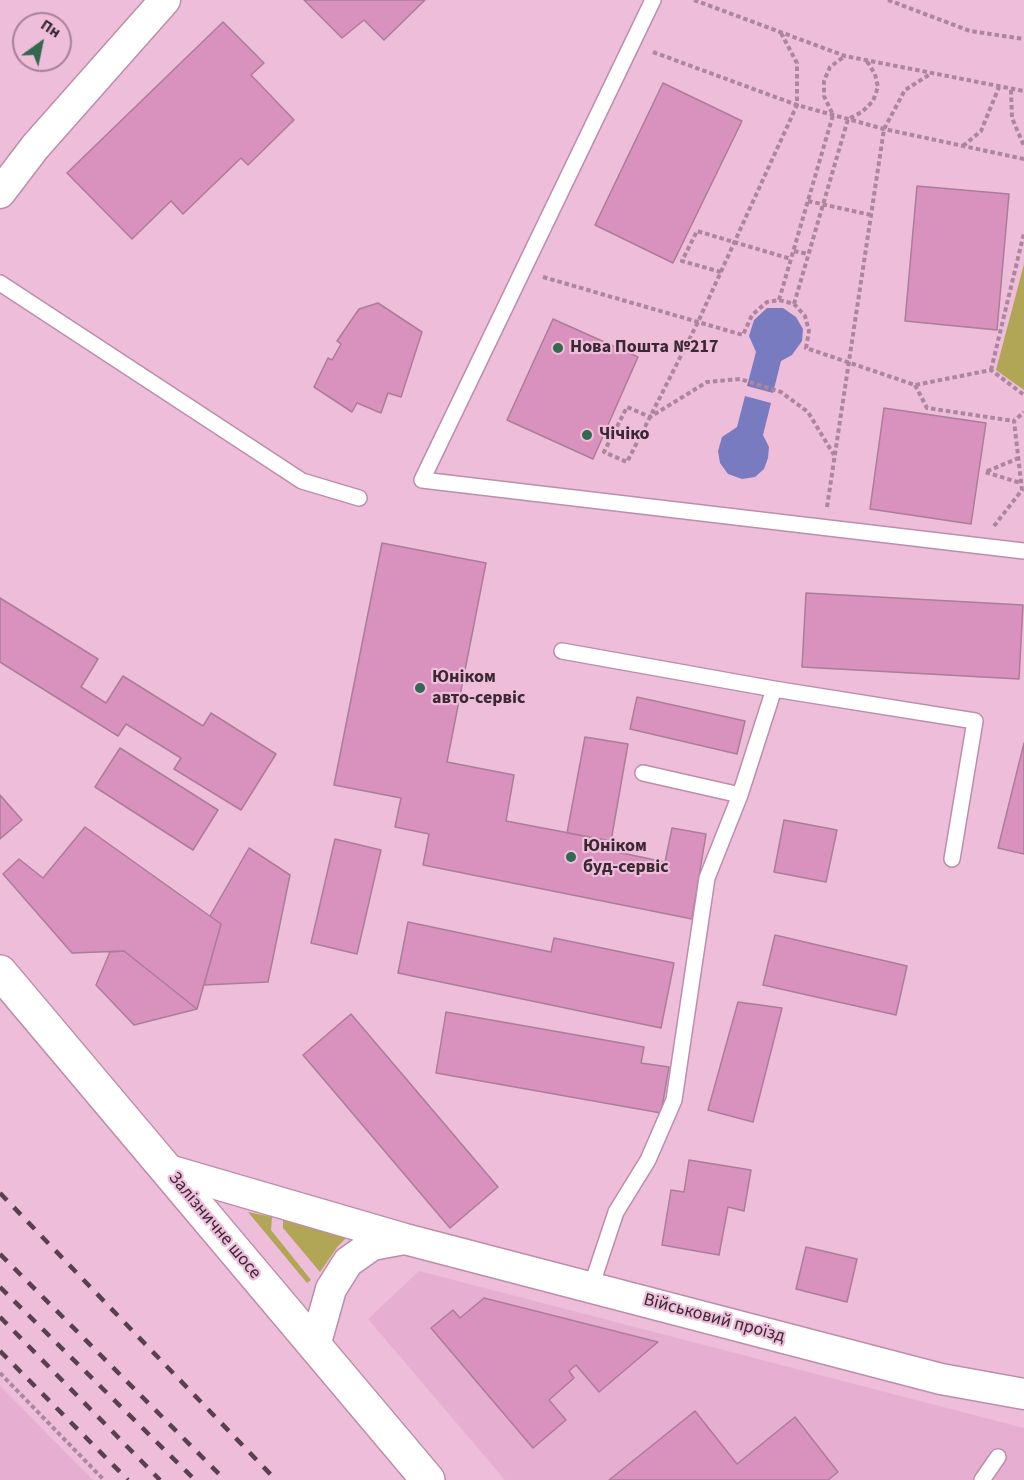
<!DOCTYPE html>
<meta charset="utf-8">
<style>
body{margin:0}
#map{position:relative;width:1024px;height:1480px;overflow:hidden;background:#eebdda;font-family:"Source Sans 3",sans-serif}
canvas{display:block}
.north{position:absolute;left:12px;top:12px;width:60px;height:60px;box-sizing:border-box;background:#eebdda;border:2px solid #a68197;border-radius:50%;rotate:33deg;font-size:16px;font-weight:700;line-height:24px;text-align:center;color:#3a2833}
.north::after{content:'';display:block;margin:auto;width:21px;height:27px;background:#32694f;clip-path:polygon(50% 0,100% 100%,50% 72%,0 100%)}
</style>
<div id="map">
<canvas width="1024" height="1480"></canvas>
<div class="north">Пн</div>
</div>
<script>
const ctx = document.querySelector('canvas').getContext('2d');
ctx.lineJoin = 'round';
function paint(path, color) {
  ctx.fillStyle = color;
  ctx.fill(path, 'evenodd');
}
function poly(rows) {
  const path = new Path2D();
  for (const r of rows) {
    path.moveTo(r[0], r[1]);
    for (let i = 2; i < r.length; i += 2) path.lineTo(r[i], r[i + 1]);
  }
  return path;
}
function stroke(path, color, width, dash) {
  ctx.strokeStyle = color;
  ctx.lineWidth = width;
  ctx.lineCap = dash ? 'butt' : 'round';
  ctx.setLineDash(dash || []);
  ctx.stroke(path);
}
function drawText(font, color, halo, rows, align = 'center') {
  ctx.font = font + ' "Source Sans 3",sans-serif';
  ctx.lineWidth = 4.5;
  ctx.setLineDash([]);
  ctx.textBaseline = 'middle';
  ctx.strokeStyle = halo;
  ctx.fillStyle = color;
  for (const [text, x, y, turn = 0] of rows) {
    ctx.save();
    ctx.translate(x, y);
    ctx.rotate((+turn || 0) * Math.PI / 180);
    ctx.textAlign = isNaN(turn) ? turn : align;
    if (halo) ctx.strokeText(text, 0, 0);
    ctx.fillText(text, 0, 0);
    ctx.restore();
  }
}
paint(poly([
 [419,1271,1024,1428,1024,1480,505,1480,368,1319],
 [0,1386,93,1480,0,1480]
]), '#e6afd1');
paint(poly([
 [1024,264,1024,390,996,370],
 [248,1212,272,1217,271,1230,311,1280,307,1283],
 [283,1220,348,1236,338,1246,320,1272,283,1228]
]), '#b1a656');
paint(poly([
 [767,308,783,308,796,317,803,329,802,341,792,355,781,361,773,393,747,386,756,352,749,336,754,320],
 [745,396,771,403,763,435,769,447,768,458,764,469,755,477,742,479,728,474,720,463,718,451,722,437,737,427]
]), '#797bc1');
const building = poly([
 [304,0,425,0,384,40,364,20,342,38,304,0],
 [223,22,264,63,251,75,294,120,248,165,241,158,183,214,171,201,132,239,67,173,223,22],
 [663,83,742,121,673,263,595,225,663,83],
 [917,186,1009,194,997,330,905,321,917,186],
 [378,303,422,332,401,397,388,393,381,413,357,403,352,412,314,387,328,358,332,360,341,344,337,341,359,309,378,303],
 [553,319,638,357,593,459,507,420,553,319],
 [884,408,986,423,971,524,870,509,884,408],
 [382,543,486,563,447,762,514,775,506,821,611,841,618,843,617,852,665,862,672,828,706,834,692,919,423,865,429,834,395,827,401,798,334,785,382,543],
 [806,593,1023,605,1019,679,802,667,806,593],
 [0,598,98,659,81,687,106,703,123,676,203,726,211,713,276,754,241,810,174,769,181,758,126,724,118,736,0,662,0,598],
 [637,697,745,721,737,754,630,729,637,697],
 [585,737,628,744,611,841,567,833,585,737],
 [1024,743,1024,854,998,848,1024,743],
 [120,748,218,810,193,850,95,787,120,748],
 [0,795,22,820,0,839,0,795],
 [784,820,837,830,826,882,774,872,784,820],
 [85,827,221,924,197,1009,124,951,72,953,3,874,19,859,43,878,85,827],
 [335,839,381,850,357,954,311,943,335,839],
 [249,848,290,875,268,982,204,985,221,924,210,916,249,848],
 [408,922,551,952,554,938,674,963,661,1028,398,973,408,922],
 [775,935,907,966,896,1015,763,985,775,935],
 [124,951,197,1009,134,1025,96,985,110,952,124,951],
 [738,1002,782,1008,753,1122,708,1110,738,1002],
 [446,1012,644,1047,641,1063,669,1067,661,1113,436,1073,446,1012],
 [351,1014,498,1187,450,1228,303,1055,351,1014],
 [689,1160,751,1170,744,1211,728,1207,719,1255,662,1245,671,1190,684,1192,689,1160],
 [806,1247,857,1259,847,1302,796,1289,806,1247],
 [484,1298,658,1342,599,1392,576,1365,569,1371,574,1378,549,1400,566,1420,533,1448,431,1328,453,1310,460,1318,484,1298],
 [695,1411,737,1464,795,1417,838,1472,828,1480,609,1480,695,1411]
]);
paint(building, '#d991be');
stroke(building, '#ab7d99', 1.5);
const service = poly([
 [653,0,422,480,1024,551],
 [0,283,302,481,359,498],
 [562,651,774,689,975,721,952,859],
 [643,773,740,795],
 [591,1287,616,1212,648,1160,674,1100,707,878,740,795,774,689],
 [982,1480,998,1457]
]);
const minor = poly([
 [0,193,35,147,165,0],
 [165,1169,405,1239,941,1379,1024,1394],
 [315,1346,331,1289,348,1262,372,1245,404,1239]
]);
const tertiary = poly([
 [0,972,428,1480]
]);
stroke(service, '#bc8eaa', 18);
stroke(minor, '#bc8eaa', 33);
stroke(tertiary, '#bc8eaa', 36);
stroke(poly([
 [694,0,845,56,1024,91],
 [888,0,970,31,1024,39],
 [781,33,797,63,797,105,698,322,650,417,627,462,604,452,627,407,650,417,707,382,740,379,781,392,808,412,834,455],
 [653,52,797,105,884,129,1024,159],
 [1011,90,1012,118,1024,146],
 [963,146,981,131,999,87],
 [808,201,871,215],
 [794,251,808,254],
 [721,272,682,261,697,231,791,259],
 [543,277,743,335,752,315,767,302,779,300,794,304,805,316,809,331,806,348,915,385,991,370,1024,395],
 [779,300,833,115,824,96,824,81,830,67,845,56],
 [794,304,848,119,862,112,873,101,878,87,875,74,866,60],
 [991,370,1024,233],
 [915,385,927,408,1014,421],
 [1019,458,985,472,1021,483],
 [827,507,884,129,905,90,932,73],
 [994,526,1022,490,1014,421,1024,412],
 [0,1373,104,1480]
]), '#ac869c', 4, [4.5, 3]);
stroke(service, '#fff', 15);
stroke(minor, '#fff', 30);
stroke(tertiary, '#fff', 33);
stroke(poly([
 [0,1193,276,1480],
 [0,1254,225,1480],
 [0,1287,195,1480],
 [0,1317,160,1480],
 [0,1351,128,1480]
]), '#58414f', 4.5, [10, 10]);
for (const [x, y, r, color] of [
 [558,348,6,"#32694f"],
 [587,435,6,"#32694f"],
 [420,688,6,"#32694f"],
 [571,857,6,"#32694f"]
]) {
  const dot = new Path2D();
  dot.arc(x, y, r, 0, 2 * Math.PI);
  ctx.fillStyle = color;
  ctx.fill(dot);
  stroke(dot, '#eebdda', 2);
}
drawText('bold 18px', '#3a2833', '#eebdda', [
 ["Нова Пошта №217",570,348],
 ["Чічіко",599,435],
 ["Юніком",432,678],
 ["авто-сервіс",432,699],
 ["Юніком",583,847],
 ["буд-сервіс",583,868]
], 'left');
drawText('18px', '#3a2833', '#eebdda', [
 ["Залізничне шосе",214,1226,50],
 ["Військовий проїзд",714,1319,15]
]);
</script>
